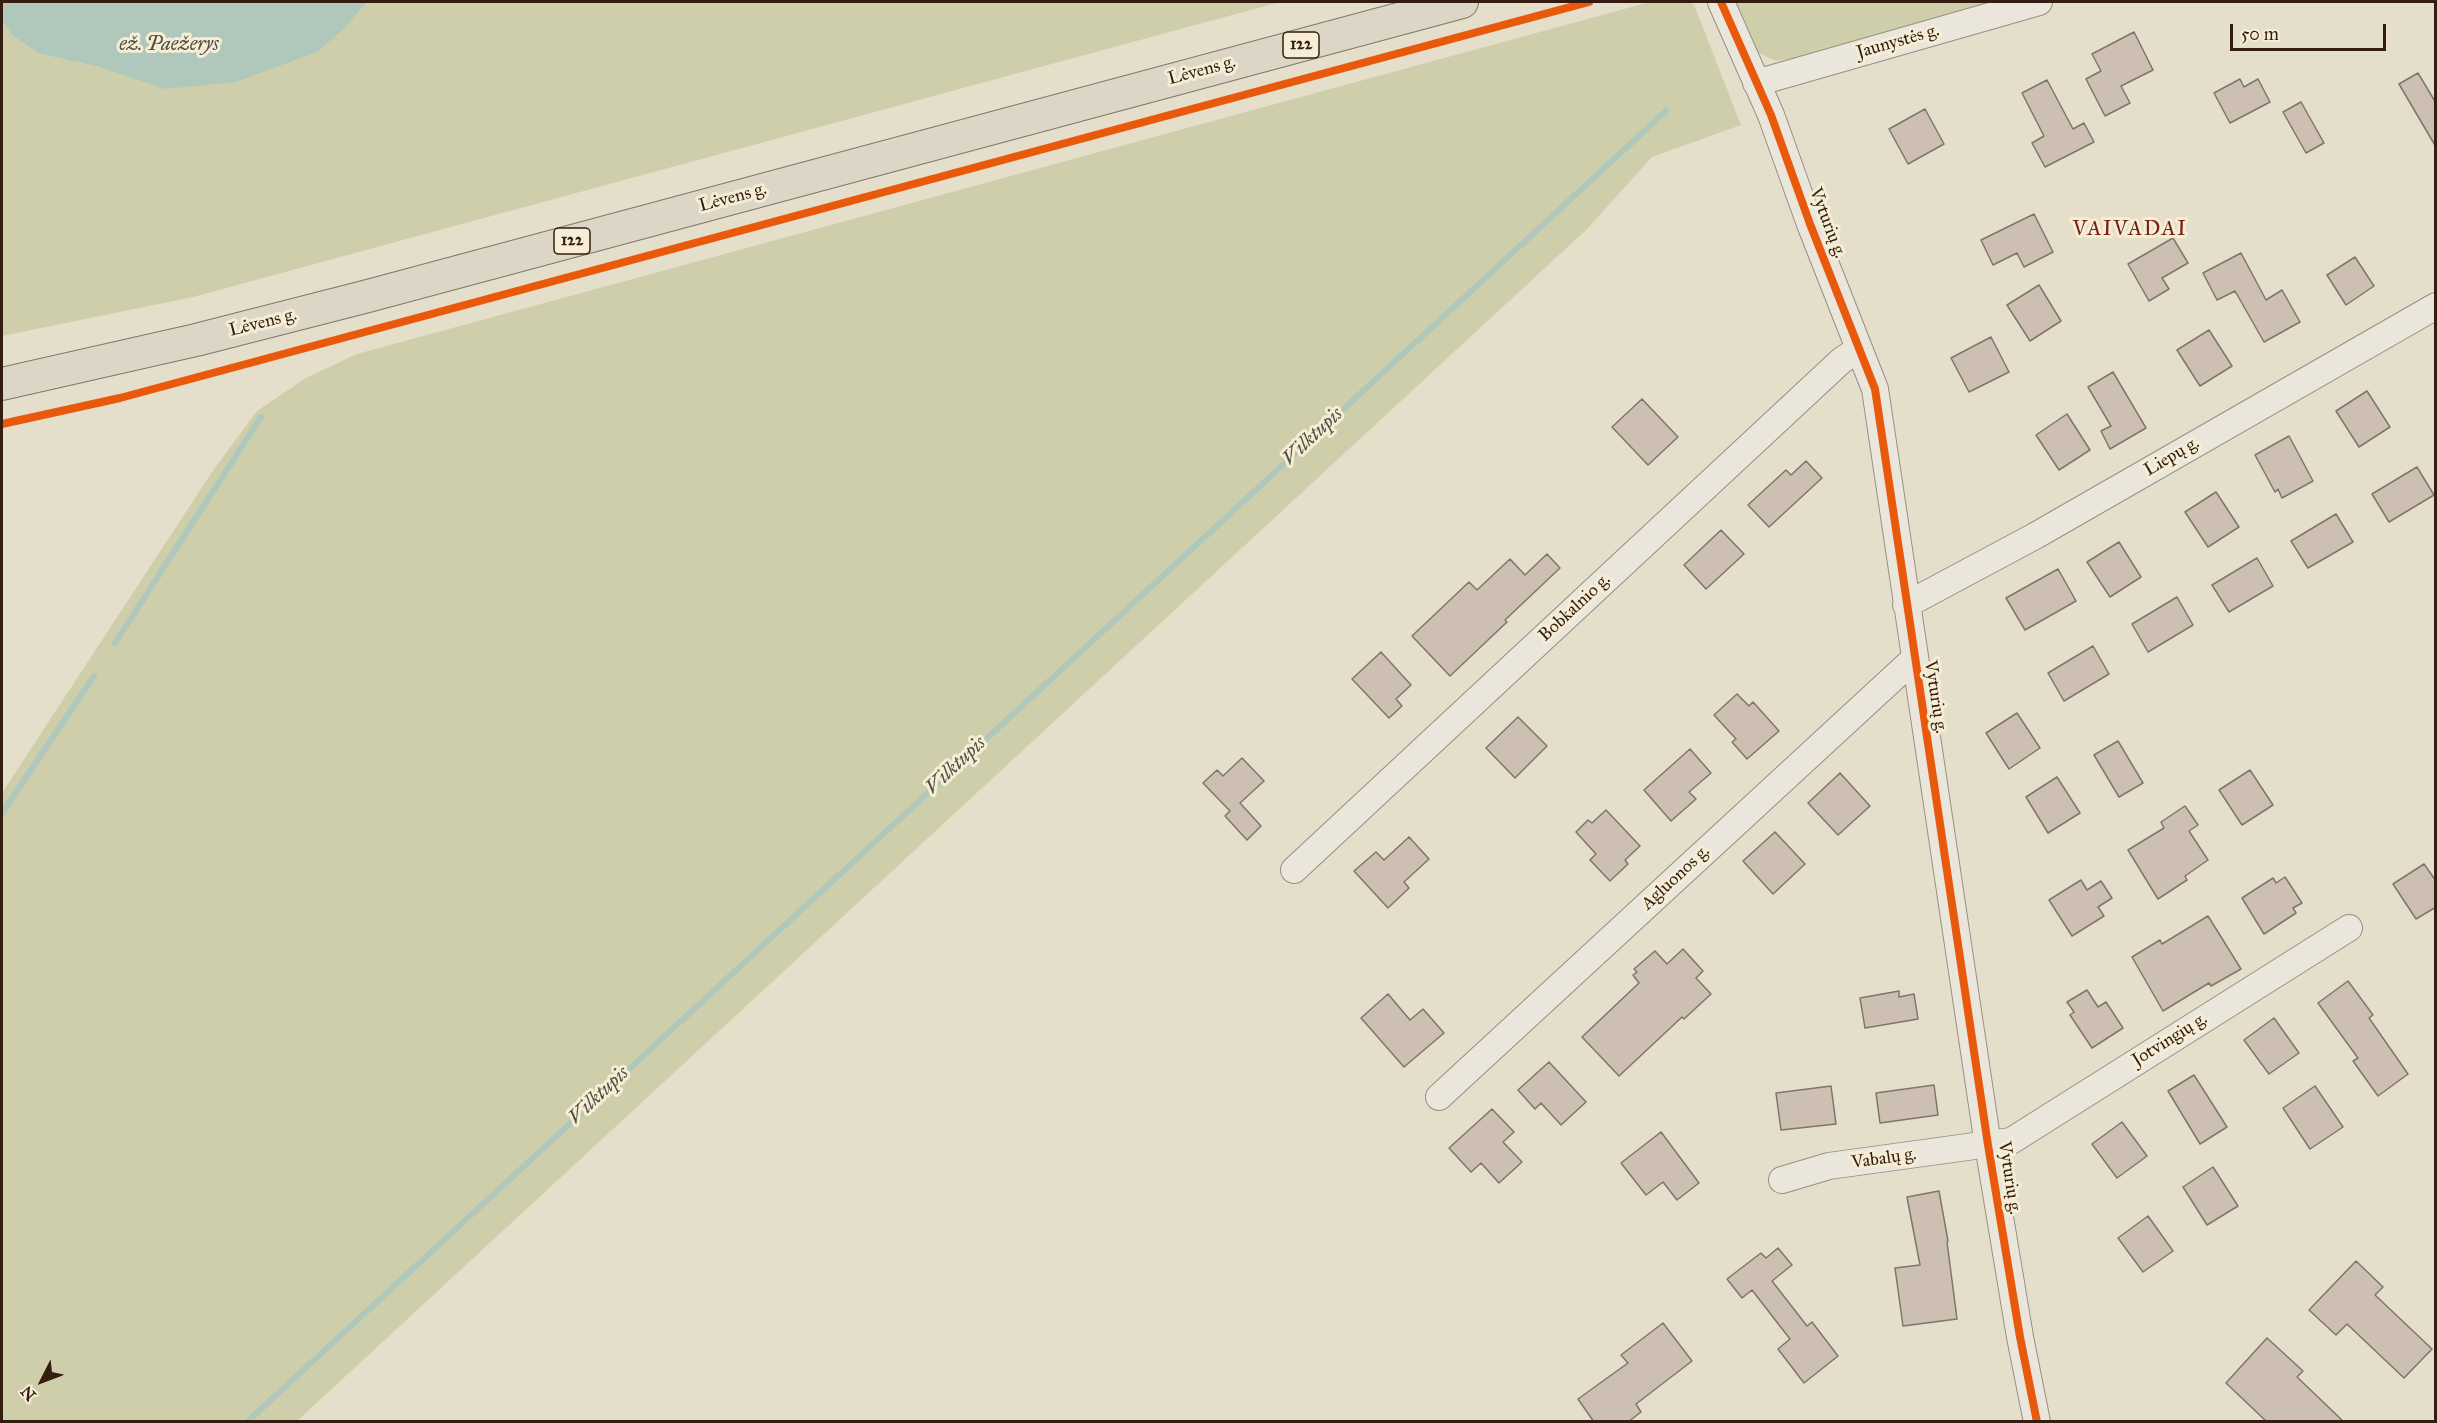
<!DOCTYPE html>
<meta charset="utf-8">
<style>
body{margin:0}
#map{position:relative;width:2437px;height:1423px;overflow:hidden;background:#e4deca;font-family:"IM FELL Great Primer",serif}
canvas{display:block}
.frame{position:absolute;inset:0;border:3px solid #341c10;pointer-events:none}
.north{position:absolute;left:12px;top:1351px;width:60px;height:60px;-webkit-text-stroke:4px #f5edd5;paint-order:stroke;rotate:228deg;font-size:16px;font-weight:700;line-height:24px;text-align:center;color:#341c10}
.north::after{content:'';display:block;margin:auto;width:21px;height:27px;background:#341c10;clip-path:polygon(50% 0,100% 100%,50% 72%,0 100%)}
.scale{position:absolute;left:2230px;top:24px;width:156px;height:27px;box-sizing:border-box;border:3px solid #341c10;border-top:0;padding-left:8px;font-size:18px;line-height:21px;white-space:nowrap;color:#341c10;-webkit-text-stroke:4px #f5edd5;paint-order:stroke}
</style>
<div id="map">
<canvas width="2437" height="1423"></canvas>
<div class="frame"></div>
<div class="north">N</div>
<div class="scale">50 m</div>
</div>
<script>
const ctx = document.querySelector('canvas').getContext('2d');
ctx.lineJoin = 'round';
function paint(path, color) {
  ctx.fillStyle = color;
  ctx.fill(path, 'evenodd');
}
function poly(rows) {
  const path = new Path2D();
  for (const r of rows) {
    path.moveTo(r[0], r[1]);
    for (let i = 2; i < r.length; i += 2) path.lineTo(r[i], r[i + 1]);
  }
  return path;
}
function stroke(path, color, width, dash) {
  ctx.strokeStyle = color;
  ctx.lineWidth = width;
  ctx.lineCap = dash ? 'butt' : 'round';
  ctx.setLineDash(dash || []);
  ctx.stroke(path);
}
function drawText(font, color, halo, rows, align = 'center') {
  ctx.font = font + ' "IM FELL Great Primer",serif';
  ctx.lineWidth = 6;
  ctx.setLineDash([]);
  ctx.textBaseline = 'middle';
  ctx.strokeStyle = halo;
  ctx.fillStyle = color;
  for (const [text, x, y, turn = 0] of rows) {
    ctx.save();
    ctx.translate(x, y);
    ctx.rotate((+turn || 0) * Math.PI / 180);
    ctx.textAlign = isNaN(turn) ? turn : align;
    if (halo) ctx.strokeText(text, 0, 0);
    ctx.fillText(text, 0, 0);
    ctx.restore();
  }
}
paint(poly([
 [367,2,1280,2,193,297,2,336,2,21,13,36,40,54,100,67,345,28],
 [1650,2,1689,2,1694,5,1741,125,1652,157,1586,230,297,1421,2,1421,2,793,212,472,257,411,306,378,357,354],
 [1733,2,1996,2,1810,56,1776,61,1757,52]
]), '#cecfaa');
paint(poly([
 [2,2,367,2,345,28,317,52,236,82,165,89,100,67,40,54,13,36,2,21]
]), '#b0c8bb');
stroke(poly([
 [115,643,261,417],
 [2,813,94,676],
 [247,1422,1666,111]
]), '#b0c8bb', 6);
const building = poly([
 [2134,32,2153,70,2121,86,2130,103,2105,116,2086,79,2101,71,2092,54,2134,32],
 [2418,73,2436,103,2436,147,2399,84,2418,73],
 [2240,79,2244,87,2258,79,2270,102,2230,123,2214,93,2240,79],
 [2047,80,2073,129,2084,123,2094,142,2045,167,2032,143,2044,136,2022,93,2047,80],
 [2301,102,2324,143,2306,153,2283,112,2301,102],
 [1925,109,1944,144,1908,164,1889,129,1925,109],
 [2034,214,2053,252,2024,267,2017,253,1993,265,1981,240,2034,214],
 [2173,238,2188,263,2162,278,2169,289,2149,301,2128,264,2173,238],
 [2241,253,2266,300,2282,290,2300,322,2264,342,2235,291,2217,300,2203,273,2241,253],
 [2355,257,2374,286,2346,305,2327,275,2355,257],
 [2039,285,2061,321,2030,341,2007,305,2039,285],
 [2209,330,2232,366,2200,386,2177,350,2209,330],
 [1991,337,2009,372,1969,392,1951,358,1991,337],
 [2113,372,2146,428,2110,449,2101,431,2111,426,2088,387,2113,372],
 [2367,391,2390,427,2359,447,2336,411,2367,391],
 [1642,399,1678,437,1648,465,1612,427,1642,399],
 [2067,414,2090,450,2059,470,2036,435,2067,414],
 [2289,436,2313,481,2282,498,2278,489,2275,492,2255,455,2289,436],
 [1806,461,1822,478,1769,527,1748,505,1786,470,1791,475,1806,461],
 [2417,467,2434,495,2389,522,2372,494,2417,467],
 [2216,492,2239,527,2208,547,2185,512,2216,492],
 [2336,514,2353,542,2308,568,2291,541,2336,514],
 [1721,530,1744,554,1706,589,1684,565,1721,530],
 [2119,542,2141,577,2110,597,2087,562,2119,542],
 [1547,554,1560,568,1505,620,1507,622,1450,676,1412,636,1469,582,1477,590,1510,559,1525,575,1547,554],
 [2257,558,2273,586,2229,612,2212,585,2257,558],
 [2058,569,2076,601,2025,630,2006,598,2058,569],
 [2177,597,2193,625,2148,652,2132,624,2177,597],
 [2093,646,2109,674,2064,701,2048,673,2093,646],
 [1381,652,1411,685,1396,699,1402,706,1389,718,1352,679,1381,652],
 [1737,694,1749,706,1753,702,1779,731,1747,759,1732,742,1736,739,1714,715,1737,694],
 [2017,713,2040,748,2009,769,1986,733,2017,713],
 [1518,717,1547,746,1515,778,1486,748,1518,717],
 [2118,741,2143,783,2119,797,2094,755,2118,741],
 [1690,749,1711,773,1689,792,1696,799,1671,821,1644,790,1690,749],
 [1242,758,1264,781,1240,803,1261,826,1247,840,1225,816,1230,811,1203,783,1217,770,1223,776,1242,758],
 [2250,770,2273,805,2242,825,2219,790,2250,770],
 [1840,773,1870,806,1838,835,1808,803,1840,773],
 [2057,777,2080,813,2048,833,2026,797,2057,777],
 [2185,806,2198,825,2189,831,2208,860,2185,876,2187,880,2158,899,2128,850,2164,828,2161,822,2185,806],
 [1606,810,1640,846,1625,860,1628,864,1610,881,1590,860,1596,854,1576,832,1588,820,1592,823,1606,810],
 [1775,832,1805,864,1773,894,1743,861,1775,832],
 [1409,837,1429,859,1404,882,1409,888,1388,908,1354,871,1376,852,1384,860,1409,837],
 [2424,864,2436,881,2436,907,2416,919,2393,884,2424,864],
 [2285,877,2302,903,2293,908,2296,913,2264,934,2242,898,2273,878,2276,883,2285,877],
 [2081,880,2087,890,2101,881,2112,898,2098,907,2104,916,2072,936,2049,900,2081,880],
 [2208,916,2241,969,2211,986,2209,983,2163,1011,2132,957,2160,940,2162,944,2208,916],
 [1683,949,1703,971,1696,978,1711,994,1684,1019,1682,1017,1619,1076,1582,1037,1639,983,1633,975,1637,972,1634,969,1655,951,1667,964,1683,949],
 [2348,981,2373,1015,2369,1018,2408,1074,2378,1096,2353,1061,2358,1058,2318,1003,2348,981],
 [2087,990,2098,1007,2106,1002,2123,1028,2092,1048,2070,1015,2074,1012,2067,1002,2087,990],
 [1899,991,1899,997,1914,994,1918,1019,1865,1028,1860,998,1899,991],
 [1388,994,1410,1020,1423,1009,1444,1033,1404,1067,1361,1018,1388,994],
 [2274,1018,2299,1053,2269,1074,2244,1040,2274,1018],
 [1549,1062,1586,1102,1561,1125,1541,1103,1535,1109,1518,1090,1549,1062],
 [2194,1075,2227,1127,2200,1144,2168,1091,2194,1075],
 [1934,1085,1938,1115,1880,1123,1876,1093,1934,1085],
 [1831,1086,1836,1124,1781,1130,1776,1093,1831,1086],
 [2315,1086,2343,1127,2310,1149,2283,1108,2315,1086],
 [1492,1109,1514,1132,1503,1142,1522,1162,1499,1183,1481,1163,1471,1172,1449,1148,1492,1109],
 [2122,1122,2147,1156,2117,1178,2092,1144,2122,1122],
 [1661,1132,1699,1183,1677,1200,1663,1182,1646,1195,1621,1163,1661,1132],
 [2213,1167,2238,1206,2207,1225,2183,1187,2213,1167],
 [1939,1191,1948,1241,1947,1242,1957,1319,1903,1326,1895,1268,1920,1265,1907,1197,1939,1191],
 [2148,1216,2173,1251,2143,1272,2118,1238,2148,1216],
 [1778,1248,1792,1265,1772,1281,1807,1326,1812,1322,1838,1356,1804,1383,1778,1349,1790,1339,1752,1290,1742,1298,1727,1279,1761,1253,1766,1258,1778,1248],
 [2356,1261,2383,1287,2375,1295,2432,1349,2404,1378,2347,1324,2336,1335,2309,1310,2356,1261],
 [1663,1323,1692,1361,1636,1404,1641,1412,1628,1422,1594,1422,1578,1399,1628,1363,1621,1355,1663,1323],
 [2267,1338,2303,1371,2297,1377,2344,1422,2267,1422,2226,1383,2267,1338]
]);
paint(building, '#cdc0b2');
stroke(building, '#7d766a', 1.5);
const minor = poly([
 [1721,2,1771,115,1810,224,1875,389,1988,1145,2020,1337,2037,1422],
 [1756,83,2039,2],
 [1906,605,2035,536,2436,306],
 [1294,870,1842,360,1859,349],
 [1439,1097,1914,659],
 [1782,1180,1829,1166,2011,1141,2349,928]
]);
const major = poly([
 [2,384,196,340,368,296,1462,2]
]);
stroke(minor, '#968f83', 28);
stroke(major, '#7d766a', 34);
stroke(minor, '#eae6dc', 26);
stroke(major, '#ddd6c7', 32);
stroke(poly([
 [1721,2,1771,115,1810,224,1875,389,1988,1145,2020,1337,2037,1422],
 [2,424,120,398,1589,2]
]), '#e8590c', 8);
for (const [x, y, w] of [
 [1301,45,36],
 [572,241,36]
]) {
  const box = new Path2D();
  box.roundRect(x - w / 2, y - 13, w, 26, 4.5);
  ctx.fillStyle = '#f5edd5';
  ctx.fill(box);
  stroke(box, '#341c10', 1.5);
}
drawText('bold 16px', '#341c10', null, [
 ["122",1301,45],
 ["122",572,241]
]);
drawText('18px', '#341c10', '#f5edd5', [
 ["Jaunystės g.",1898,42,-16],
 ["Lėvens g.",1202,71,-15],
 ["Lėvens g.",733,198,-15],
 ["Vyturių g.",1827,223,69],
 ["Lėvens g.",263,323,-14],
 ["Liepų g.",2172,457,-30],
 ["Bobkalnio g.",1575,608,-43],
 ["Vyturių g.",1935,697,81],
 ["Agluonos g.",1676,878,-43],
 ["Jotvingių g.",2170,1040,-32],
 ["Vabalų g.",1884,1159,-8],
 ["Vyturių g.",2009,1178,81]
]);
drawText('italic 20px', '#534d42', '#f5edd5', [
 ["ež. Paežerys",169,45],
 ["Vilktupis",1313,437,-43],
 ["Vilktupis",956,766,-43],
 ["Vilktupis",599,1096,-43]
]);
ctx.letterSpacing = '1.5px';
drawText('21px', '#7a1f14', '#f5edd5', [
 ["VAIVADAI",2130,230]
]);
ctx.letterSpacing = '0px';
</script>
